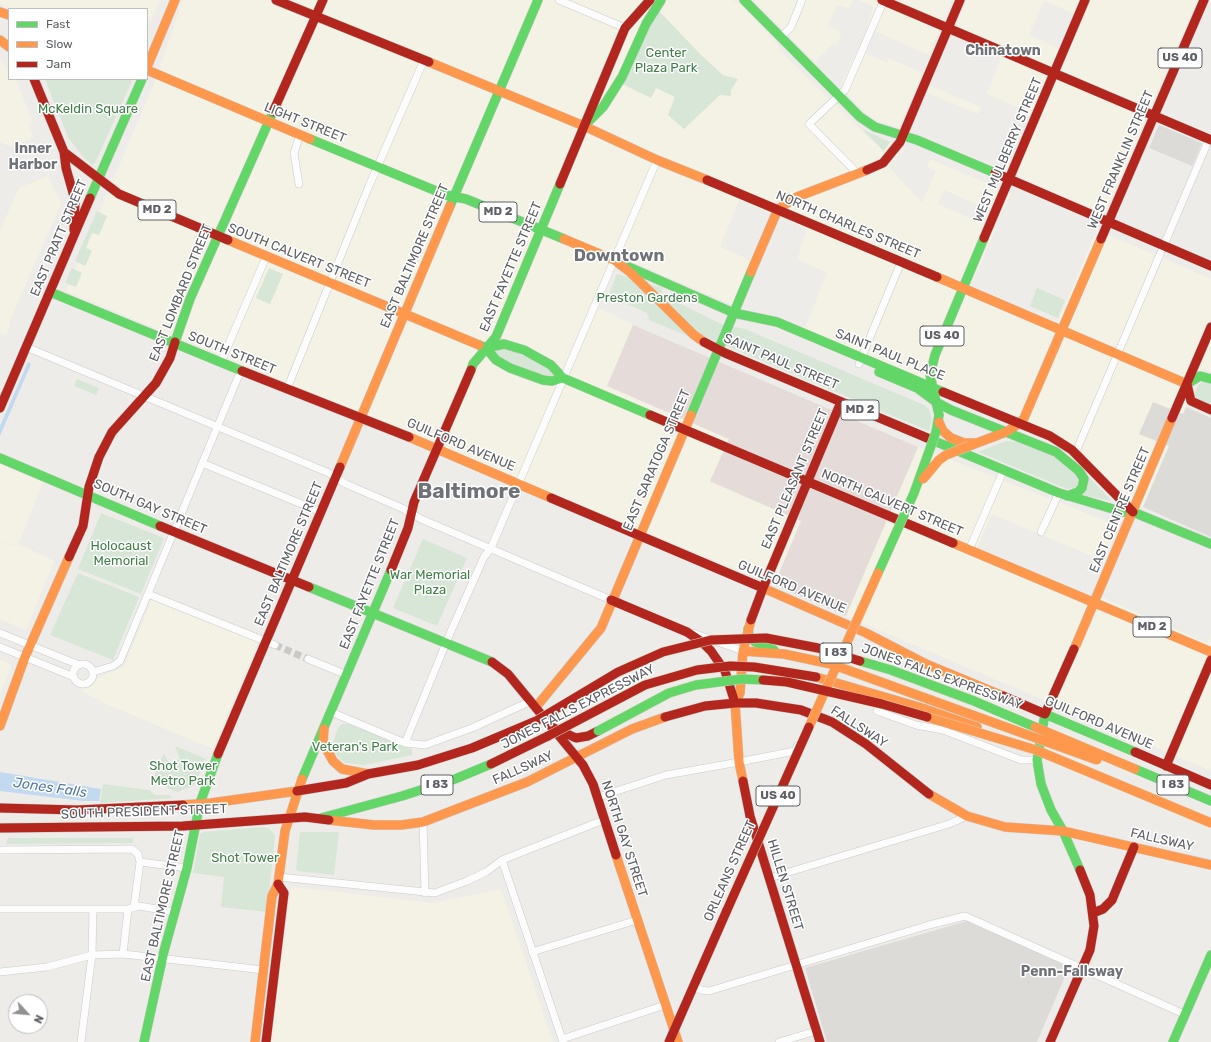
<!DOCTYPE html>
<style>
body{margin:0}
#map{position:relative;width:1211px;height:1042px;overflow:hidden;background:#edece8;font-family:Rubik,sans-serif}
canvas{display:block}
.legend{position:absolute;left:8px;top:8px;width:140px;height:72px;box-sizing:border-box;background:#fff;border:1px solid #bfbfc1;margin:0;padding:5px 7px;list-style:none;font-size:12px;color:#5e6065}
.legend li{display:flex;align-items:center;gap:8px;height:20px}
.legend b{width:20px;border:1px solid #bfbfc1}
.north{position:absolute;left:8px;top:994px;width:40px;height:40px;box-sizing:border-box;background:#fff;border:1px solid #bfbfc1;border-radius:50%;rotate:116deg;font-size:11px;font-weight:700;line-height:16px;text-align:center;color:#5e6065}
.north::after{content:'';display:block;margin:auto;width:14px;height:18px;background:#909193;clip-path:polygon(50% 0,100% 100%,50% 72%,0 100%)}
</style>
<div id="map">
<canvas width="1211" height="1042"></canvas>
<ul class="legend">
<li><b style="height:5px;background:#63d668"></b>Fast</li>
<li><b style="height:5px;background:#ff974d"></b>Slow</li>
<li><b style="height:5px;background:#b3261e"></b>Jam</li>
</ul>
<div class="north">N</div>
</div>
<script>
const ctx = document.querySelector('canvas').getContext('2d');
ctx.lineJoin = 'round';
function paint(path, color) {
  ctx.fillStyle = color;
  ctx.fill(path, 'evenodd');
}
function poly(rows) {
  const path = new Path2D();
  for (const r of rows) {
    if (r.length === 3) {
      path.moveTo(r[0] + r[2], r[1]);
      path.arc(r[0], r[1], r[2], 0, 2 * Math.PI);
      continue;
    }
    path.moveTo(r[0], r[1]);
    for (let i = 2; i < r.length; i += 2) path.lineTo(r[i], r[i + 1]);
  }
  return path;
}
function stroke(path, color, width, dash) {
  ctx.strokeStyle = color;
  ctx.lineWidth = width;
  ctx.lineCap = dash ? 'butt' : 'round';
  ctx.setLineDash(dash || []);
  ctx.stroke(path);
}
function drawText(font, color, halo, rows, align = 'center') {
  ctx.font = font + ' Rubik,sans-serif';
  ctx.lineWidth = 3;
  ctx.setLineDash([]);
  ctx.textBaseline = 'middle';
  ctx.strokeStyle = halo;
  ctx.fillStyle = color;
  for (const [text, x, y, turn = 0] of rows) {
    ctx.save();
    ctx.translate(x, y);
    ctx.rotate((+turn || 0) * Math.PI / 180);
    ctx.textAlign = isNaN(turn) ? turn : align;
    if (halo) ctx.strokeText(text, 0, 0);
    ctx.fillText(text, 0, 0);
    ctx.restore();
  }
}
paint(poly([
 [0,0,160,0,147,29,147,9,13,9,0,4],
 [183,0,732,0,742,6,778,45,780,51,883,151,890,142,906,148,888,166,922,203,936,171,927,167,930,159,1011,194,1001,215,944,190,938,204,996,229,969,289,1056,325,1097,230,1211,279,1211,372,1203,368,1183,414,1153,402,1169,446,1143,507,1124,497,1080,453,1079,446,1016,416,804,331,827,273,797,259,807,229,739,200,720,247,759,264,741,308,620,257,599,308,633,325,607,386,729,439,710,482,801,521,774,585,66,291,153,86],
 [753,0,853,0,849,8,837,5,828,26,841,32,840,38,837,45,833,44,815,62],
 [859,0,952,0,929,55,866,27,874,7],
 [967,0,1081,0,1075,14,1044,1,1029,35,1060,49,1033,114,987,94,1002,56,952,35],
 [1091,0,1197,0,1105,214,1015,175],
 [857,50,887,63,889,58,922,73,899,128,871,118,840,87],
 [0,59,9,71,9,79,15,79,17,83,32,120,30,127,33,138,11,147,0,142],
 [930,86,981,107,978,114,927,93],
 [48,176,61,204,9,322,11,323,6,335,0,333,0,231,19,188],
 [918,447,1119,526,1104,561,992,514,977,548,1090,595,1106,599,1207,643,1211,635,1211,771,846,616],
 [0,464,43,482,19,543,10,545,0,541],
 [0,542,10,546,19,544,54,561,26,630,0,619],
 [152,600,258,642,213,749,104,703,82,691,91,686,98,678,124,666],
 [0,660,12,665,0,694],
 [294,887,433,903,501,889,553,1042,270,1042,280,955,283,954,291,888]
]), '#f4f2e4');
paint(poly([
 [967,921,1069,967,1037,1042,827,1042,805,968]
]), '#dcdbd8');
paint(poly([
 [1159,125,1202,143,1192,166,1149,148],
 [1153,402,1183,414,1186,407,1211,418,1211,537,1143,507,1169,446,1139,434]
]), '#dddbd7');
paint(poly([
 [633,325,918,447,846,616,774,585,801,521,710,481,729,439,607,386]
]), '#e5dcd9');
paint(poly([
 [657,9,701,55,723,75,738,79,731,90,731,96,720,95,684,129,668,115,675,97,656,88,651,98,622,84],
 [45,79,130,79,132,81,95,163,92,165,84,158,68,137],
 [862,129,890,142,884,151],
 [97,211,107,216,99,235,92,233,86,248,92,251,85,266,75,261],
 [72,268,82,273,76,287,65,283],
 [269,268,283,274,270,304,256,298],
 [617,274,663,288,661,294,721,324,745,329,924,405,929,409,932,420,929,431,712,340,688,336,649,320,647,313,608,296],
 [1037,288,1065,300,1058,318,1030,306],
 [503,346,555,371,553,376,540,374,498,358,495,350],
 [77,379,99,388,96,395,74,386],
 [1203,382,1211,383,1211,406,1196,398,1195,393,1199,384],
 [1006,441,1019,442,1050,454,1077,474,1079,481,1077,487,1067,489,978,452],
 [1088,476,1112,501,1083,495,1088,487],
 [101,513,164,538,141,594,78,569],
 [423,539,467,558,437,626,393,608],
 [78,573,139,597,113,660,50,635],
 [342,724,349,724,412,749,412,755,364,765,345,763,334,753,332,746,338,728],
 [175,746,206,759,194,786,177,792,152,781,164,753,169,764,180,759],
 [103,784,149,790,155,795,169,795,173,798,100,803],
 [263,827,270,829,275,836,267,912,221,907,224,877,193,873,200,834,203,832],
 [300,832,339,832,334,875,298,871,296,869],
 [8,838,133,838,133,843,6,844]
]), '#d8e6d7');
paint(poly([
 [28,362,31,364,0,436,0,426],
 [0,772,101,789,99,801,83,801,0,791]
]), '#c2d9f0');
stroke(poly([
 [275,645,308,659]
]), '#c9c9c7', 7, [7, 3.5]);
const street = poly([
 [559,0,625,28],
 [781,37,791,27,802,0],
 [857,173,809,124,845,90,884,0],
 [299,184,294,153,300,135],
 [26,347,329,473,346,484,404,509,421,519,611,600],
 [221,362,266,257],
 [859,364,901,262],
 [287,389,369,186,424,60],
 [1075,454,1209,139],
 [202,463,321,512],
 [1041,532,1059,493],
 [969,550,1004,469],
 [148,594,275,645],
 [0,633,79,665],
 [693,633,743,651],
 [0,647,74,677],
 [308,659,347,675],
 [83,674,10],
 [93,672,113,666,120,661,241,370],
 [877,711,916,725,943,730,1021,760,1037,760],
 [331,712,405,743,425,745,472,728,531,701],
 [405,743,451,631,484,557,491,548,657,160],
 [598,797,666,775,739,762,795,751,797,746],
 [423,822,425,893],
 [0,850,132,849,138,854,140,862,134,907],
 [502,860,563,1042],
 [140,862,187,868],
 [279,877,435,893,467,881,486,872,502,860,606,819],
 [769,878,949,824,967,816],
 [0,909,128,909,139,906,174,912],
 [532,952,637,920],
 [123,954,128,909],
 [0,972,47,967,92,955,123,954,264,970],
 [693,986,701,990,709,991,929,925,965,916,1184,1014],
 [562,1039,665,1005],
 [81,1042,92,955,93,909],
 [779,1042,816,1031]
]);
const fast = poly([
 [744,0,860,117,875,127,917,140,995,173],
 [587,123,603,107,622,77,646,24,661,0],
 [310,139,446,195,466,199,564,239],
 [90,198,142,79],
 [450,206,538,0],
 [629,267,734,313,777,322,943,392],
 [50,292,242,371],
 [175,342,190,299,273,112],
 [479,345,486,348,496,360,510,368,543,380,552,381,563,378],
 [486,348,504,344,524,350,551,365,563,378,650,415],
 [471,370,473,364,496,337,560,184],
 [879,372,917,388,936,402,951,410,1056,452,1079,471,1084,479,1082,488,1078,492,1067,496],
 [1187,384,1200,376,1211,379],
 [691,415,751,272],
 [936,432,939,415,930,375,935,355,984,238],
 [932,440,1059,493,1123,512,1133,512,1211,544],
 [0,458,160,526],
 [309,587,492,662],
 [748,629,749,636,755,642,774,650],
 [1135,769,1211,801],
 [302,779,391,570],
 [321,818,402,796,455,779,491,764],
 [1080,870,1063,831,1051,810,1041,784,1037,760,1045,714,1135,752],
 [144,1042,164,951,187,868,200,803,218,754],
 [1173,1042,1211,955]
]);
const slow = poly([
 [0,12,9,15],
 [0,40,9,47],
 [429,62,584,126,657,160,707,180],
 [147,67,175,0],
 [147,70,310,139],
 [564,239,614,260,630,272,694,335,704,342],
 [228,240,479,345],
 [751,272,778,209,797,197,867,170],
 [937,277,1187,384],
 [939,422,943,431,951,438,964,443,976,443],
 [409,437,551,498],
 [969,446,1006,432,1020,423,1024,418,1101,239],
 [340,467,450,206],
 [953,543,1211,652],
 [763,588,866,633,926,664,1003,696],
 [1076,645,1172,418],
 [743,651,784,654,831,664],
 [816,677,922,708,977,727],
 [536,707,601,628,691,415],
 [0,726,25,657,69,557],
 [324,729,323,743,333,761,342,769,368,774],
 [743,781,739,762,735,703,740,693,743,651,751,620],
 [929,794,967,816,1005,827,1063,831,1211,865],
 [183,805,211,803,297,791],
 [329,820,374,825,401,825,423,822],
 [423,822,527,782,632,729,665,717],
 [616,855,678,1042],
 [255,1042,272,896,278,884,285,831,302,779]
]);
const jam = poly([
 [276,0,429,62],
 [882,0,1211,140],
 [34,79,64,152,119,194,228,240],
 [273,112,323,0],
 [64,152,66,168,75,200,74,230],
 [867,170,883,163,900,142,960,0],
 [995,173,1211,266],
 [707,180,937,277],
 [560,184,625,28,650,0],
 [984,238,1085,0],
 [1101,239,1204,0],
 [704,342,725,353,932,440],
 [242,371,409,437],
 [1187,384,1191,401,1211,410],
 [943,392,1050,436,1072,450,1133,512],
 [0,408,90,198],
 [650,415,953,543],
 [1172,418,1211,327],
 [551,498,763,588,751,620],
 [160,526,309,587],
 [69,557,83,526,89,487,99,457,112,432,156,383,170,358,175,342],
 [391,570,408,528,414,502,471,370],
 [763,588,841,402],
 [611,600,687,632,702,642,711,651,725,671,735,703],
 [492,662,508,674,583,765,593,784,616,855],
 [1003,696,1045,714,1074,649],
 [665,717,705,706,735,703,756,703,801,710,832,722,866,744,929,794],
 [554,728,576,738,588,736,598,731],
 [1135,752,1211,785],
 [218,754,340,467],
 [491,764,548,736],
 [1166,766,1211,660],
 [743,781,750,816,820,1042],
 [297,791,346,783,368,774,418,765,472,748,536,721],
 [0,808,77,810,183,805],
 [0,828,183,826,305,817,329,820],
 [1093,913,1103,909,1112,900,1134,847],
 [266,1042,284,893,278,884],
 [669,1042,727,910],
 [1050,1042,1090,950,1094,926,1090,895,1080,870]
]);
stroke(street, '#cacac9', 8);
stroke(fast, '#c8c8c9', 10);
stroke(slow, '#c8c8c9', 10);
stroke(jam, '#c8c8c9', 10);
stroke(street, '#fcfcfc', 7);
stroke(fast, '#63d668', 9);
stroke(slow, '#ff974d', 9);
stroke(jam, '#b3261e', 9);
const fastBridge = poly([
 [878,573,914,493,936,432],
 [860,661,891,670,974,701,1035,727],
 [598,731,669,693,696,685,742,679,763,680]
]);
const slowBridge = poly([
 [923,479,939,460,946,455,969,446],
 [831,664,1097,760],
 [927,717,1036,750,1211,823],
 [809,727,878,573],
 [1035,727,1135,769]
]);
const jamBridge = poly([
 [763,680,787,682,882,704,927,717],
 [536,721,618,672,663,652,711,640,766,638,818,648,860,661],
 [548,736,645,685,697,670,730,666,754,667,816,677],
 [727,910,809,727]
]);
stroke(fastBridge, '#d2cdb9', 10, []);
stroke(slowBridge, '#d2cdb9', 10, []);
stroke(jamBridge, '#d2cdb9', 10, []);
stroke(fastBridge, '#63d668', 9);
stroke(slowBridge, '#ff974d', 9);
stroke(jamBridge, '#b3261e', 9);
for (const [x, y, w] of [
 [1180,58,44],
 [157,210,38],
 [498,212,38],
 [942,336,44],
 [860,410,38],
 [1152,627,38],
 [836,653,32],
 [437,785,32],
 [1173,785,32],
 [778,796,44]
]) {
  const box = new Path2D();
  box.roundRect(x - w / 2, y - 10, w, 20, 3);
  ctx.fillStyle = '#fff';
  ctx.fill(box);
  stroke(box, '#5e6065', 1);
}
drawText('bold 12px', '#5e6065', null, [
 ["US 40",1180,58],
 ["MD 2",157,210],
 ["MD 2",498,212],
 ["US 40",942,336],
 ["MD 2",860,410],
 ["MD 2",1152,627],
 ["I 83",836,653],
 ["I 83",437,785],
 ["I 83",1173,785],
 ["US 40",778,796]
]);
drawText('13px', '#418149', '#fff', [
 ["Center",666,53],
 ["Plaza Park",666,68],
 ["McKeldin Square",88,109],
 ["Preston Gardens",647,298],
 ["Holocaust",121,546],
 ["Memorial",121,561],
 ["War Memorial",430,575],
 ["Plaza",430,590],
 ["Veteran's Park",355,747],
 ["Shot Tower",183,766],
 ["Metro Park",183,781],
 ["Shot Tower",245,858]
]);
drawText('13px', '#5e6065', '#fff', [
 ["LIGHT STREET",305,123,22],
 ["WEST MULBERRY STREET",1008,150,-67],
 ["WEST FRANKLIN STREET",1121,160,-67],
 ["NORTH CHARLES STREET",848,225,23],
 ["EAST PRATT STREET",59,238,-67],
 ["SOUTH CALVERT STREET",299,256,22],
 ["EAST BALTIMORE STREET",415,256,-67],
 ["EAST FAYETTE STREET",511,267,-67],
 ["EAST LOMBARD STREET",181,293,-68],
 ["SOUTH STREET",232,353,22],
 ["SAINT PAUL PLACE",890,355,22],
 ["SAINT PAUL STREET",781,362,23],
 ["GUILFORD AVENUE",461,445,23],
 ["EAST SARATOGA STREET",657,460,-67],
 ["EAST PLEASANT STREET",795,479,-67],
 ["NORTH CALVERT STREET",892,503,23],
 ["SOUTH GAY STREET",150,507,23],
 ["EAST CENTRE STREET",1120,510,-67],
 ["EAST BALTIMORE STREET",289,554,-67],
 ["EAST FAYETTE STREET",370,584,-68],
 ["GUILFORD AVENUE",792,587,23],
 ["JONES FALLS EXPRESSWAY",942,677,20],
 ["JONES FALLS EXPRESSWAY",578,707,-27],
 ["GUILFORD AVENUE",1099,723,23],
 ["FALLSWAY",859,727,33],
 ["FALLSWAY",523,768,-24],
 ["SOUTH PRESIDENT STREET",144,812,-2],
 ["NORTH GAY STREET",624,839,72],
 ["FALLSWAY",1162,840,13],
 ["ORLEANS STREET",730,871,-66],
 ["HILLEN STREET",785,885,73],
 ["EAST BALTIMORE STREET",163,906,-77]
]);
drawText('bold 14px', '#6f7277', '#fff', [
 ["Chinatown",1003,51],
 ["Inner",33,149],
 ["Harbor",33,165],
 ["Penn-Fallsway",1072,972]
]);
drawText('italic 14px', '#5377ad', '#fff', [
 ["Jones Falls",50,788,8]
]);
drawText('bold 17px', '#6f7277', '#fff', [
 ["Downtown",619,256]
]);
drawText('bold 21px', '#6f7277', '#fff', [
 ["Baltimore",469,492]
]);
</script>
